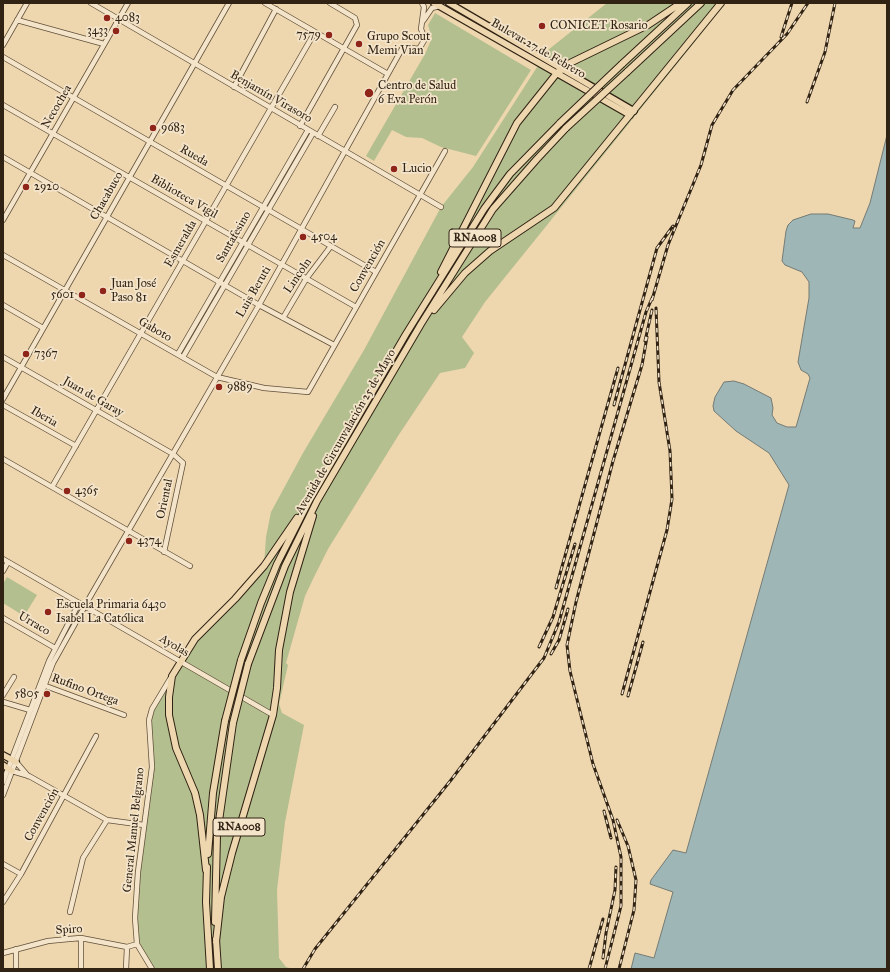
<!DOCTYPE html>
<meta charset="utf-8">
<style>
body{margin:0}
#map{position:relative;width:890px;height:972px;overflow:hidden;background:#eed6ae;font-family:"IM FELL Great Primer",serif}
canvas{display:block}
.frame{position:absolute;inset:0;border:4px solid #302314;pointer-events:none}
</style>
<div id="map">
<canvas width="890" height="972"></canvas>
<div class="frame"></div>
</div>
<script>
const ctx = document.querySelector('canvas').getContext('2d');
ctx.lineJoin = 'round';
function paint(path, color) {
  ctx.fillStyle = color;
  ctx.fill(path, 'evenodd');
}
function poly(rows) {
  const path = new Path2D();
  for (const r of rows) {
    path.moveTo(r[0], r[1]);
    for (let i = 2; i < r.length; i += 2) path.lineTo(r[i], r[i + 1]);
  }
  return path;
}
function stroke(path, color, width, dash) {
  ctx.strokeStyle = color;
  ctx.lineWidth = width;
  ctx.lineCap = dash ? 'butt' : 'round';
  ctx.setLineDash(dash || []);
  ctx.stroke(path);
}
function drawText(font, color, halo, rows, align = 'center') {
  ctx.font = font + ' "IM FELL Great Primer",serif';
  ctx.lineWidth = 3.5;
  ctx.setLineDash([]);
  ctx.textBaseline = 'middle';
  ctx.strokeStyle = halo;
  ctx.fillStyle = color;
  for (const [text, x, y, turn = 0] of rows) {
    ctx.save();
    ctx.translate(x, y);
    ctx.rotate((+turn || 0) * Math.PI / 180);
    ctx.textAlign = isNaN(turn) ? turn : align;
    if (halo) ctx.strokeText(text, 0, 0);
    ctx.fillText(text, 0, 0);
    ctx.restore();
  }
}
paint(poly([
 [607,3,726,3,485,302,462,337,474,353,465,368,440,373,398,436,328,549,314,577,305,596,286,663,288,665,279,704,282,713,304,725,285,822,277,890,279,958,286,967,293,969,152,969,135,937,135,918,152,767,149,730,152,709,195,639,264,566,266,537,271,512,303,453,364,350,441,207,473,167,548,50],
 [435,13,531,70,476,156,441,147,422,138,406,137,392,130,374,161,366,156,425,54,432,38,428,25],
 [7,577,37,595,24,616,3,603,3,584]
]), '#b3bf8f');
const water = poly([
 [887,135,887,969,631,969,635,953,654,958,673,892,650,884,651,880,673,850,686,853,789,485,769,453,736,431,714,411,713,406,715,397,724,382,734,381,744,384,771,398,773,408,772,415,777,423,787,427,796,427,810,378,808,374,801,370,798,362,809,298,809,282,802,272,785,265,782,261,786,231,788,225,793,220,811,214,828,214,853,220,855,221,853,228,860,228,870,203,887,135]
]);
paint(water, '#9fb6b6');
stroke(water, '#737b75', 1);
const minor = poly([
 [91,3,441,207],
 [265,3,388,74],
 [17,20,104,44],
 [423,21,432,8,439,6],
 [3,45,27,3],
 [3,57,376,272],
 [234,87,276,9],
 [3,105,356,307],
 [300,126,357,25,355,18,330,3],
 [318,136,335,107],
 [3,157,259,305,334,345],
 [3,220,128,3],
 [3,255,217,377,264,388,308,392,445,151],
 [3,305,43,328],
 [283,318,306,279,331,246],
 [178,354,308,130],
 [3,357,173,454,183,463,164,552],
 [183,357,313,133],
 [3,399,229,3],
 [3,405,76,446],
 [3,459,190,566],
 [52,487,315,32],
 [3,559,273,715],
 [3,571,8,562],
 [3,618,55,648],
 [43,685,124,715],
 [3,695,14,677],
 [3,702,30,710],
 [16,762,28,776],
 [12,771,29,776,107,820,144,825],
 [3,782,49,661,79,603],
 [3,795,53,663,90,597,259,305,403,47,419,49,425,39,421,29,424,7,422,3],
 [3,864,21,874],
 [3,902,21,874,96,736],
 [70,912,83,858,107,820],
 [3,953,48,941,69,939,81,938,127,947,137,944],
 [16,969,16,949],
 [81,969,81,938],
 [126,969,127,947],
 [152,969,137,944,135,918,138,872,152,767,149,720,152,709,170,679]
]);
const major = poly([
 [434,3,630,115],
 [449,3,634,111],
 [3,755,16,762],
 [3,765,12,771]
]);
const highway = poly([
 [622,64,688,3],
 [627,72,701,3],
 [441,272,517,123,557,73,570,63,648,25,681,3],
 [434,310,465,273,490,251,554,208,721,3],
 [241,660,261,603,277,564,310,499,406,334,484,209,510,174,560,123],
 [248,664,285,566,317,501,421,324,493,209,537,159,566,128],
 [208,854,213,793,225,721],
 [207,867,206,902,210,969],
 [206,870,200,815,195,793,176,748,169,715,169,697,172,676,195,639,235,599,264,566,297,518],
 [215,922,217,835,233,723],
 [216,939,218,969],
 [216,942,221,897,232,853,273,715,277,688,279,650,290,592,313,516]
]);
stroke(minor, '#60503a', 6);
stroke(major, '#302314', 8);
stroke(highway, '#302314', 8);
stroke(minor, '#f4e4ca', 4.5);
stroke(major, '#eed6ae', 5.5);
stroke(highway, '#eed6ae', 6);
const rail = poly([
 [781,37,792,3],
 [807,102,825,52,835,3],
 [652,300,668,245,701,165,712,125,733,90,787,34,808,3],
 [645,341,652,310],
 [614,405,657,248,673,226],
 [556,588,618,368],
 [539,647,553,617,575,544],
 [551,654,559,640,568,609],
 [622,694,667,530,672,499,670,451,659,382,656,308],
 [628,696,643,642],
 [604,811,611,838],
 [617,820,628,846,636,880,634,910,619,969],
 [603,958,606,933,615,890,616,867],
 [303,969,315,949,451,780,544,658,559,622,646,312,653,296],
 [589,969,603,919],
 [605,969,621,906,621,857,613,820,593,764,570,671,567,645,576,602,613,461,642,365,647,337]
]);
stroke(rail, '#302314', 3);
stroke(rail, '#f4e4ca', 1.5, [4.5]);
const highwayBridge = poly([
 [560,123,622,64],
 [566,128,627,72],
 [225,721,241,660],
 [233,723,248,664]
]);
stroke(highwayBridge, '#302314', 8, []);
stroke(highwayBridge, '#eed6ae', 6);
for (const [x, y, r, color] of [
 [107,18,4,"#8f2418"],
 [542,26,4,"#8f2418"],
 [116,31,4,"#8f2418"],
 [329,35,4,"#8f2418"],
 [359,44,4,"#8f2418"],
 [369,93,5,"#8f2418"],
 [153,128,4,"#8f2418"],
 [394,169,4,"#8f2418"],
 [26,187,4,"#8f2418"],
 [303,237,4,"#8f2418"],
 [103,291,4,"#8f2418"],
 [82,295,4,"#8f2418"],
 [26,354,4,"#8f2418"],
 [219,387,4,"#8f2418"],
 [67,491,4,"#8f2418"],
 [129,541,4,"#8f2418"],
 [48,612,4,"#8f2418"],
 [47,694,4,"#8f2418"]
]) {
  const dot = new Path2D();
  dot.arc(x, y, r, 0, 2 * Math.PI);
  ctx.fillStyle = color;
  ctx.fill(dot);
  stroke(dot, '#f4e4ca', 1.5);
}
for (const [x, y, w] of [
 [475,238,52],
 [239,827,52]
]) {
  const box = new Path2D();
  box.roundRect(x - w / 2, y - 9, w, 18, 3);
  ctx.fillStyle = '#f4e4ca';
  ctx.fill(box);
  stroke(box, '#302314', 1);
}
drawText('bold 11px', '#302314', null, [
 ["RNA008",475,238],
 ["RNA008",239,827]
]);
drawText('12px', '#302314', '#f4e4ca', [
 ["4083",115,18],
 ["CONICET Rosario",550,26],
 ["3433",108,31,"right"],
 ["7579",321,35,"right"],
 ["Grupo Scout",367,37],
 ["Memi Vian",367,51],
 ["Centro de Salud",378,86],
 ["6 Eva Perón",378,100],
 ["9683",161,128],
 ["Lucio",402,169],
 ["2920",34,187],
 ["4504",311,237],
 ["Juan José",111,284],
 ["Paso 81",111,298],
 ["5601",74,295,"right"],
 ["7367",34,354],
 ["9889",227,387],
 ["4365",75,491],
 ["4374",137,541],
 ["Escuela Primaria 6430",56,605],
 ["Isabel La Católica",56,619],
 ["5805",39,694,"right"]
], 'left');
drawText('12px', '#302314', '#f4e4ca', [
 ["Bulevar 27 de Febrero",538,49,30],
 ["Benjamín Virasoro",271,97,30],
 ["Necochea",57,107,-60],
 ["Rueda",194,156,30],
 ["Chacabuco",107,196,-60],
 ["Biblioteca Vigil",184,197,30],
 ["Santafesino",234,237,-60],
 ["Esmeralda",181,244,-60],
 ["Convención",368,266,-60],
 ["Lincoln",298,276,-56],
 ["Luis Beruti",254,292,-60],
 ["Gaboto",155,330,30],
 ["Juan de Garay",93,397,30],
 ["Iberia",44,417,30],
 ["Avenida de Circunvalación 25 de Mayo",346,432,-60],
 ["Oriental",165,499,-78],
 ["Urraco",34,624,30],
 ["Ayolas",174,646,30],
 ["Rufino Ortega",85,690,20],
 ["Convención",42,815,-61],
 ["General Manuel Belgrano",134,830,-84],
 ["Spiro",69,930,-3]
]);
</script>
